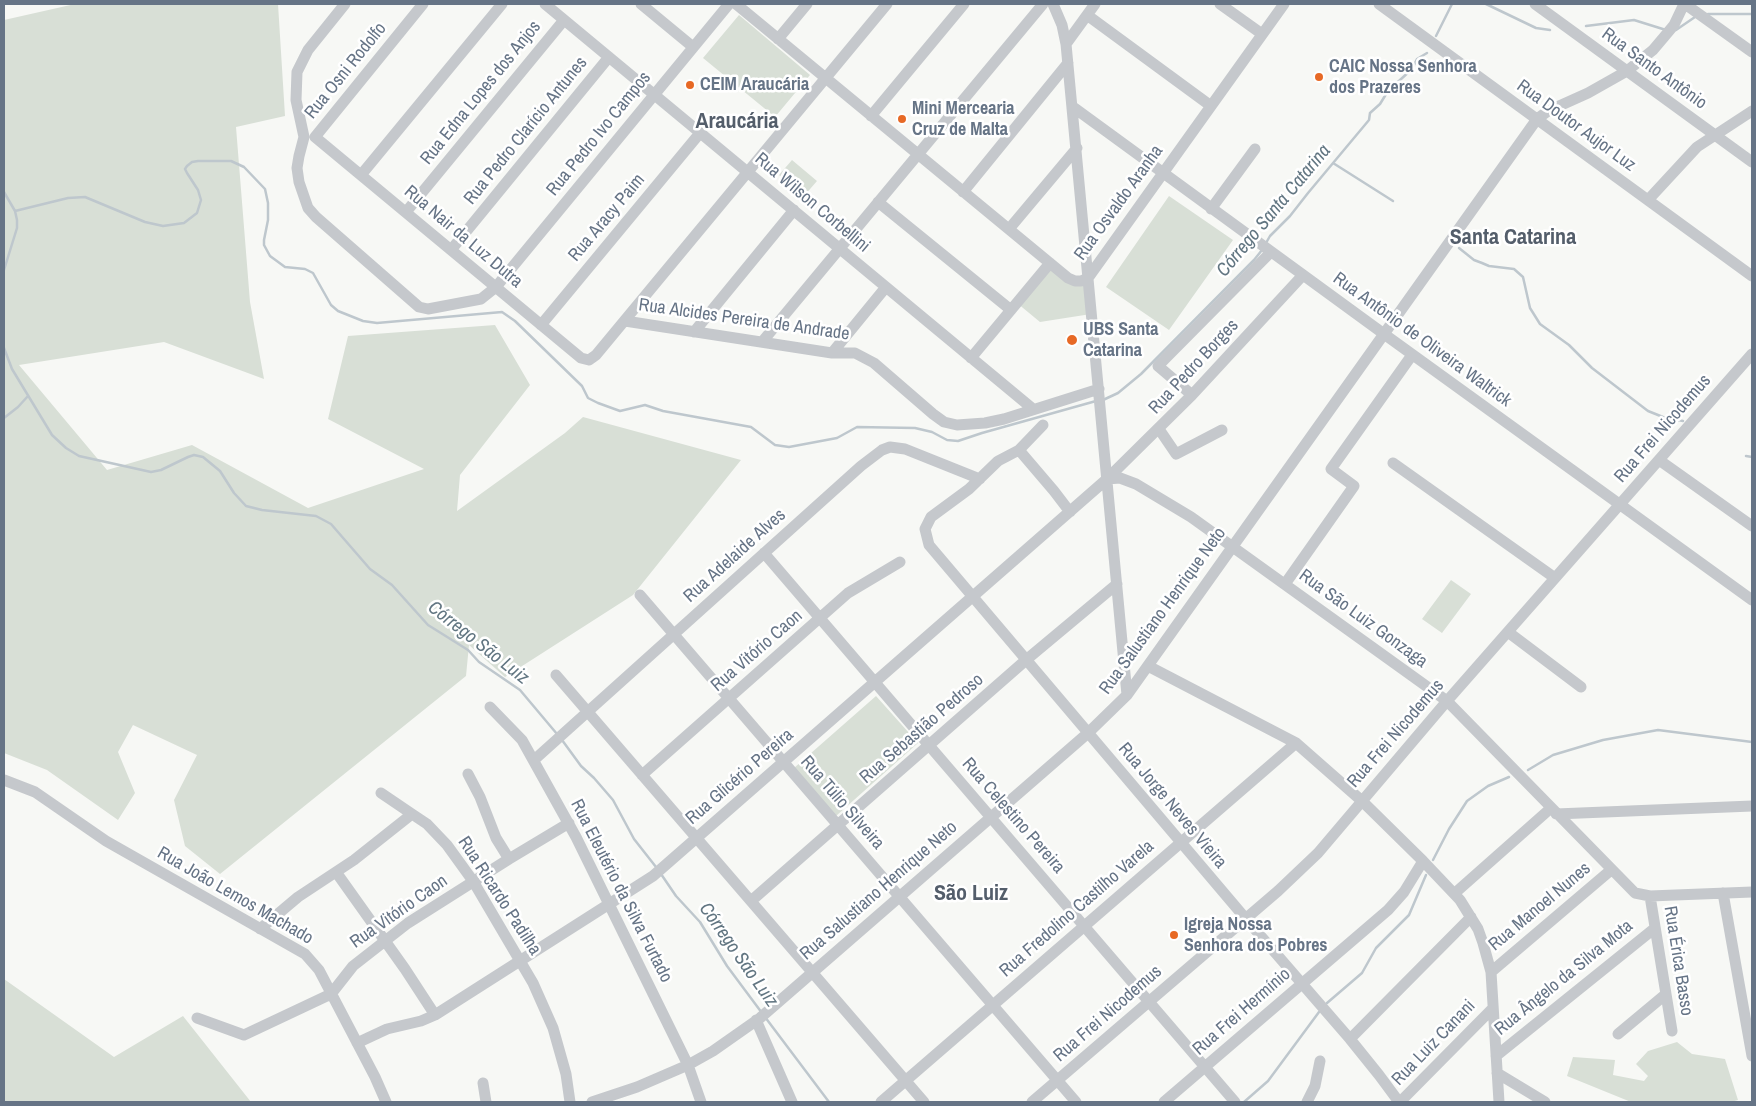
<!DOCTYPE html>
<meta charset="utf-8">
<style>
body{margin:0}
#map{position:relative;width:1756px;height:1106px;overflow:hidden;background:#f7f8f5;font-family:"Archivo Narrow",sans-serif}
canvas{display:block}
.frame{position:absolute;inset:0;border:5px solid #667486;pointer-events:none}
</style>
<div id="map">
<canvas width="1756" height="1106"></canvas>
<div class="frame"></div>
</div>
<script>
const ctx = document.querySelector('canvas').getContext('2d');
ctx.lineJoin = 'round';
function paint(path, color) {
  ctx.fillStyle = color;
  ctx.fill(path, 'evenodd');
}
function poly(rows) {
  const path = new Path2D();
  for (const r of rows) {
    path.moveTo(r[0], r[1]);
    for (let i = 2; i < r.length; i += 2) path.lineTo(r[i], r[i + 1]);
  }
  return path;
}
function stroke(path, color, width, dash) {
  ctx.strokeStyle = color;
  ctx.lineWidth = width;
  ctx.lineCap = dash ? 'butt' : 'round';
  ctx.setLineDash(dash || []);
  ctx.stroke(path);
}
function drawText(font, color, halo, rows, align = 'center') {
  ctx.font = font + ' "Archivo Narrow",sans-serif';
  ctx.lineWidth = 5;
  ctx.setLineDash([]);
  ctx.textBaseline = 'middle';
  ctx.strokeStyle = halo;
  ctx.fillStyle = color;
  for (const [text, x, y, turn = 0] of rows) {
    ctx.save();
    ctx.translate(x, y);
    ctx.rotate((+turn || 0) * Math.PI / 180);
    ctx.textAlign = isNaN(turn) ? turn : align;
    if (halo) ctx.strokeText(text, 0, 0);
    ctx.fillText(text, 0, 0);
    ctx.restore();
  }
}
paint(poly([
 [75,4,278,4,285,116,236,127,250,302,264,379,164,342,19,365,107,470,192,445,308,508,424,469,328,419,348,336,495,325,530,385,460,475,457,511,565,433,583,417,741,460,633,595,505,677,469,645,466,676,220,874,185,846,174,800,197,755,133,725,118,752,135,793,118,820,47,770,4,753,4,20],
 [739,15,810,75,775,117,703,58],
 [792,160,817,181,804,196,779,175],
 [1169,196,1233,240,1169,330,1106,287],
 [1050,263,1068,278,1088,278,1091,314,1040,322,1017,303],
 [1451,580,1471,594,1442,633,1422,619],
 [876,696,918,743,836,816,794,768],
 [4,979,114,1057,183,1016,251,1102,4,1102],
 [1677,1042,1692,1054,1725,1059,1738,1100,1731,1102,1631,1102,1567,1076,1573,1057,1615,1060,1613,1075,1644,1081,1648,1076,1636,1064,1648,1051]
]), '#d8dfd6');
stroke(poly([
 [1486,4,1536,28,1550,30],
 [1708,14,1752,14],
 [1586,26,1634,20,1666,30],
 [1676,30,1695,17],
 [1436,36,1452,4],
 [1333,163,1393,201],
 [4,192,15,211,17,220,17,228,4,270],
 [15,211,68,198,85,197,145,222,163,226,184,223,197,213,201,200,198,190,187,173,185,169,187,166,192,162,198,161,231,161,244,167,265,189,268,203,268,220,264,240,264,245,270,256,285,267,305,269,313,273,331,305,338,311,363,321,377,323,502,312,515,321,582,386,588,398,598,403,620,411,645,405,663,411,751,427,775,445,789,447,837,438,857,427,915,428,932,432,947,440,958,441,982,433,1096,401],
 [1266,243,1270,236,1290,216,1308,193,1369,120,1370,113,1380,104,1388,91,1412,69,1417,59,1427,53],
 [1459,248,1474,260,1482,263,1489,266,1514,269,1523,277,1530,308,1540,324,1569,345,1592,368,1648,411,1663,417,1683,421],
 [4,348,12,369,52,435,66,448,79,456,151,472,161,470,188,457,194,455,203,457,220,471,234,493,246,506,262,510,316,516,331,524,370,569,392,585,428,625,468,650,479,662,520,690,557,734],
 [1103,400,1118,393,1141,374,1254,260,1262,250],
 [4,418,18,407,28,396],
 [1746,456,1752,457],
 [562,740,581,766,594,778,613,800,634,839,656,867],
 [1528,770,1553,755,1603,740,1658,730,1752,742],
 [1433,860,1449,829,1467,801,1488,786,1509,777],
 [661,874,676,896,700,922,727,966,762,1013],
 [1327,1003,1362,973,1376,948,1409,915,1426,875],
 [765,1017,829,1102],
 [1244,1102,1268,1081,1319,1012]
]), '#bec7cd', 2.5);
stroke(poly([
 [345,4,308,50,297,72,296,100,304,137,299,156,297,168,299,182,308,208,316,217,419,307,428,309,481,299,496,287,729,4],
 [545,4,1033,409],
 [641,4,693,47],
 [736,4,1068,278,1075,281,1081,281,1088,278,1284,4],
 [1053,4,1062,25,1066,44,1127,695],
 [1220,4,1262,34],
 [1379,4,1752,276],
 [1535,4,1752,162],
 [1685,4,1752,52],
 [1087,15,1211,106],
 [778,39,807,4],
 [1066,44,1095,4],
 [1073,107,1384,334,1752,600],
 [871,116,964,4],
 [315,137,581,358,589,360,596,355,887,4],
 [315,137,423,4],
 [361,175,502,4],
 [963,192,1068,63],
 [1648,200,1697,147,1752,111],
 [878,202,1011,310],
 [1211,209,1255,149],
 [406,212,564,20],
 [1009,229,1077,148],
 [451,250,609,57],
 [625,321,832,353,855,353,874,363,933,414,944,422,957,425,985,423,1004,419,1099,389],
 [541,325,700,133],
 [694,332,794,210],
 [762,342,1043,4],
 [832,353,886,287],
 [971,358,1050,263],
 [1192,395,1158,366,1271,252],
 [1043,425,1019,450,998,461,969,489,931,517,925,529,929,545,1246,919,1350,1039,1379,1075,1399,1102],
 [1159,429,1176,454,1222,430],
 [1019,450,1054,491,1070,512],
 [1659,460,1752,526],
 [1393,463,1555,578],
 [1107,479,1120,478,1136,484,1191,517,1447,701,1635,893,1650,896,1752,892],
 [764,553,1235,1102],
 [1285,584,1354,486,1331,469,1412,355],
 [640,595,1076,1102],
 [1508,632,1581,687],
 [1148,666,1296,743,1362,801,1423,861,1460,900,1478,929,1483,943,1491,972,1499,1102],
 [556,675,924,1102],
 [490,707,522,740,576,837,688,1065,701,1102],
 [534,760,861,466,882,450,890,447,905,449,980,479],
 [468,774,480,797,496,838,509,859],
 [642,775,848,593,900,562],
 [4,780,35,792,106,841,305,954,319,970,375,1077,386,1102],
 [381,793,412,814],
 [1556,814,1752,806],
 [336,872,405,969,435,1015],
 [1455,893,1551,808],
 [1723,893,1752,1056],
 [1650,896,1672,1031],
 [751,901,1026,660,1117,584],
 [260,929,298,897,354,860,412,814,427,824,447,845,473,881,533,983,553,1028,566,1074,570,1102],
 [1491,972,1611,870],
 [197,1018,244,1035,331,994,353,966,408,923,509,859,569,823],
 [756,1020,792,1102],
 [1618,1034,1666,994],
 [1350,1039,1471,917],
 [357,1043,387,1029,421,1021,435,1015,653,876,1107,479,1192,395,1303,275],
 [1496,1056,1655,928],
 [1497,1073,1545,1102],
 [483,1083,486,1102],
 [592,1102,637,1087,688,1065,713,1051,760,1018,1088,733,1127,695,1537,119,1548,111,1588,93,1627,71,1653,50,1664,37,1674,25,1684,4],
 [881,1102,1296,743],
 [1032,1102,1278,891,1318,853,1447,701,1752,354],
 [1164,1102,1388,910,1404,892,1423,861],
 [1307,1102,1315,1086,1320,1061],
 [1400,1102,1493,1008]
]), '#c5c8cc', 11);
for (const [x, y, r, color] of [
 [1319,77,5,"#e76925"],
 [690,85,5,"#e76925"],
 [902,119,5,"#e76925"],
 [1072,340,6,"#e76925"],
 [1174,935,5,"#e76925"]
]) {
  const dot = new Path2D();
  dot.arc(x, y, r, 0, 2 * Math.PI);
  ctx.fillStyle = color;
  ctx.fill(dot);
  stroke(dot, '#fff', 2);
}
drawText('bold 18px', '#667486', '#fff', [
 ["CAIC Nossa Senhora",1329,67],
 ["dos Prazeres",1329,88],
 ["CEIM Araucária",700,85],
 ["Mini Mercearia",912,109],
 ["Cruz de Malta",912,130],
 ["UBS Santa",1083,330],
 ["Catarina",1083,351],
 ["Igreja Nossa",1184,925],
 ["Senhora dos Pobres",1184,946]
], 'left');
drawText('18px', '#667486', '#fff', [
 ["Rua Santo Antônio",1654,69,36],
 ["Rua Osni Rodolfo",346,71,-51],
 ["Rua Edna Lopes dos Anjos",481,93,-51],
 ["Rua Doutor Aujor Luz",1576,126,36],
 ["Rua Pedro Clarício Antunes",526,131,-51],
 ["Rua Pedro Ivo Campos",599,134,-51],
 ["Rua Wilson Corbellini",812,203,40],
 ["Rua Osvaldo Aranha",1119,203,-54],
 ["Rua Aracy Paim",607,218,-50],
 ["Rua Nair da Luz Dutra",463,237,40],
 ["Rua Alcides Pereira de Andrade",744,320,8],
 ["Rua Antônio de Oliveira Waltrick",1422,340,36],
 ["Rua Pedro Borges",1194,367,-47],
 ["Rua Frei Nicodemus",1663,429,-49],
 ["Rua Adelaide Alves",735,556,-42],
 ["Rua Salustiano Henrique Neto",1163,611,-54],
 ["Rua São Luiz Gonzaga",1363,619,36],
 ["Rua Vitório Caon",757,651,-41],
 ["Rua Sebastião Pedroso",922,729,-41],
 ["Rua Frei Nicodemus",1396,734,-49],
 ["Rua Glicério Pereira",740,777,-41],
 ["Rua Túlio Silveira",842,803,49],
 ["Rua Jorge Neves Vieira",1172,806,50],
 ["Rua Celestino Pereira",1013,816,49],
 ["Rua Eleutério da Silva Furtado",621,891,63],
 ["Rua Salustiano Henrique Neto",879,891,-41],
 ["Rua João Lemos Machado",235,896,30],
 ["Rua Ricardo Padilha",499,896,57],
 ["Rua Manoel Nunes",1540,907,-40],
 ["Rua Fredolino Castilho Varela",1077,909,-41],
 ["Rua Vitório Caon",399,912,-35],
 ["Rua Érica Basso",1678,961,81],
 ["Rua Ângelo da Silva Mota",1564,978,-39],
 ["Rua Frei Hermínio",1242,1012,-41],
 ["Rua Frei Nicodemus",1108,1014,-41],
 ["Rua Luiz Canani",1434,1043,-46]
]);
drawText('italic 19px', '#627682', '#fff', [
 ["Córrego Santa Catarina",1274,211,-50],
 ["Córrego São Luiz",478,643,38],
 ["Córrego São Luiz",738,955,55]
]);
drawText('bold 22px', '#545e6b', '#fff', [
 ["Araucária",737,122],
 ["Santa Catarina",1513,238],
 ["São Luiz",971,894]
]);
</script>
